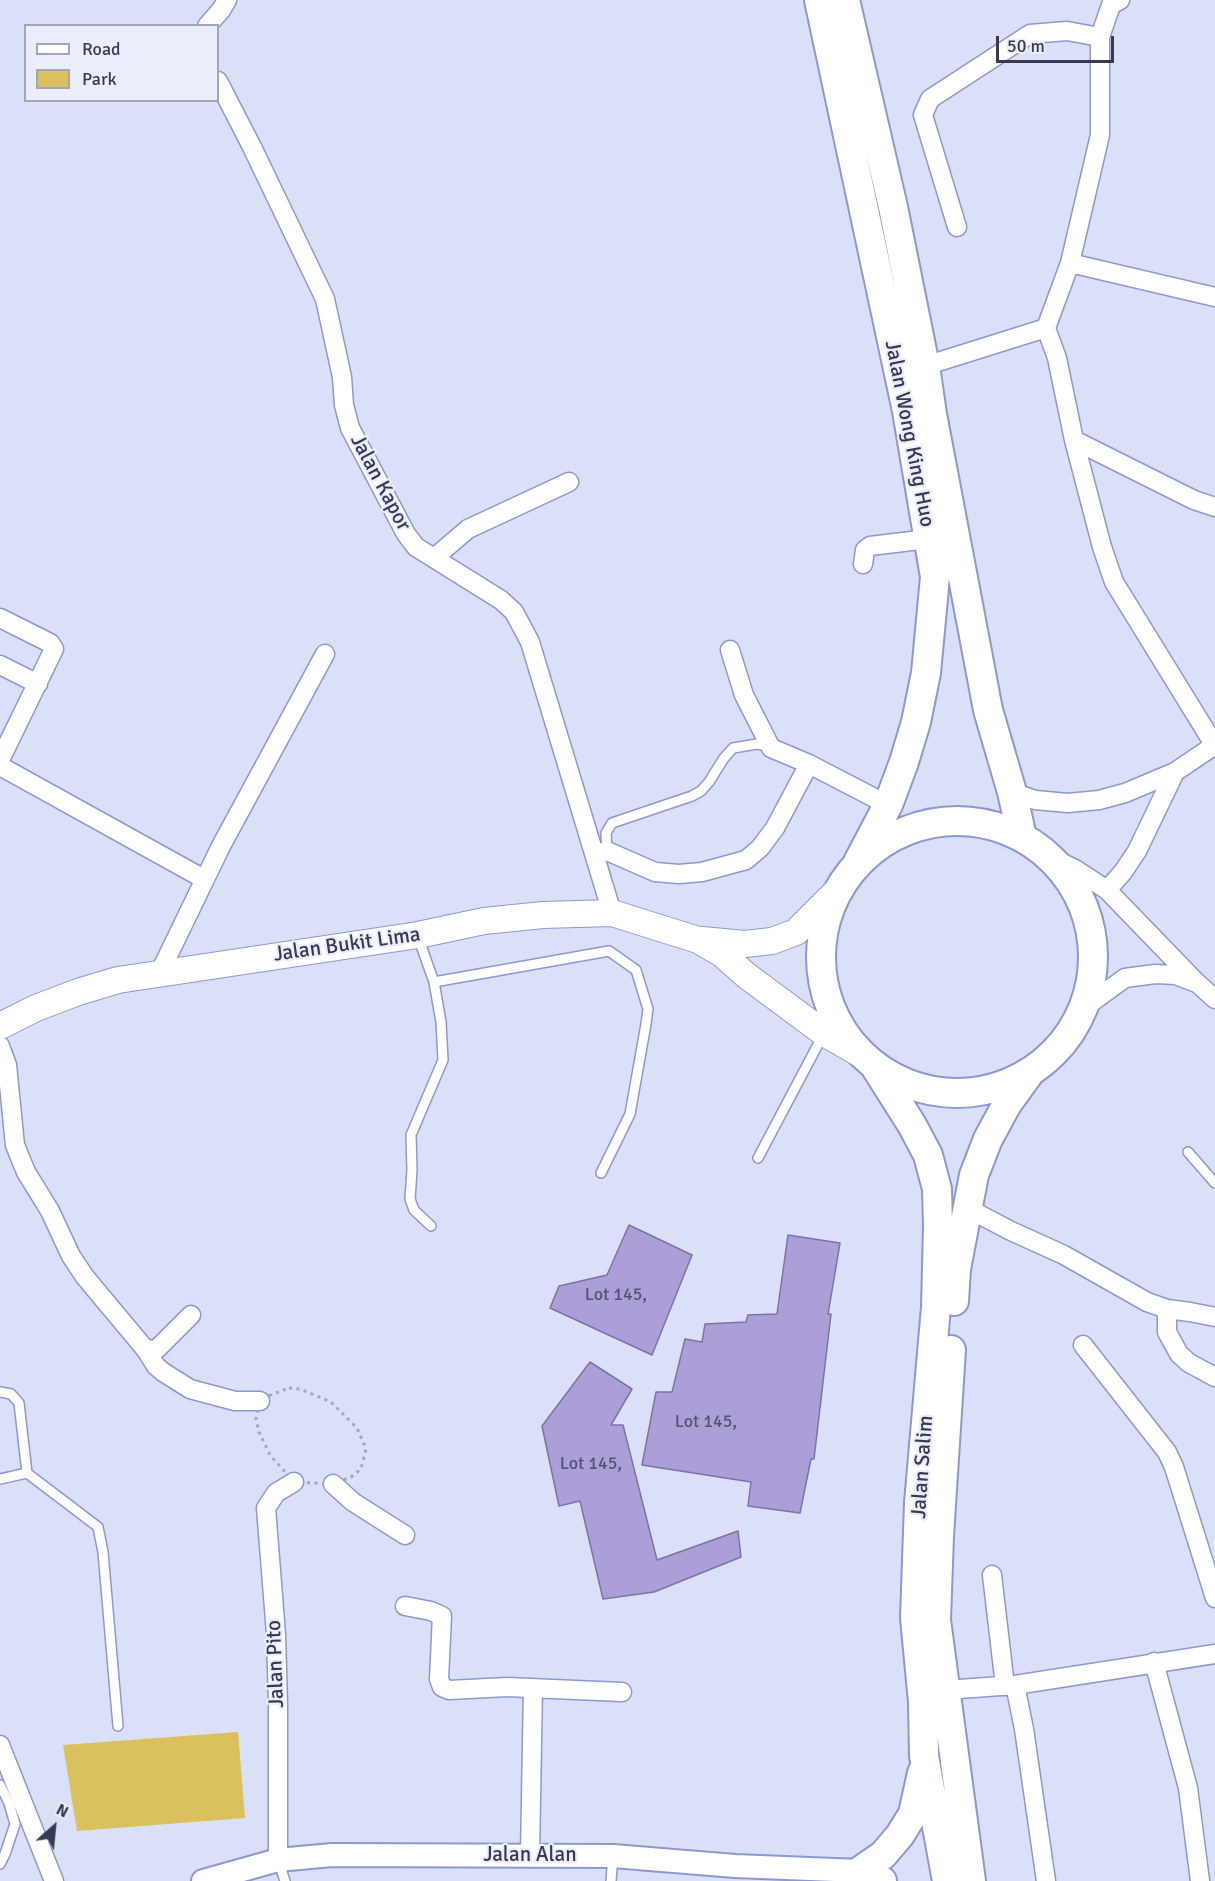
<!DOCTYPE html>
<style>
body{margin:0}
#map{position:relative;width:1215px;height:1881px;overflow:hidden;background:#dae0f8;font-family:Signika,sans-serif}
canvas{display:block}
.legend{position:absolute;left:24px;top:24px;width:195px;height:78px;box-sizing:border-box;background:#ebeefa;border:2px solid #a2a6b6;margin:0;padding:8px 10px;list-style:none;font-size:18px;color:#353a51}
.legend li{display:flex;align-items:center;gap:12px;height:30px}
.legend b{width:30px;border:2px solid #a2a6b6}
.north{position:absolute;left:24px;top:1797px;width:60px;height:60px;-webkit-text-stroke:4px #ebeefa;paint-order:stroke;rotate:27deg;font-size:16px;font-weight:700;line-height:24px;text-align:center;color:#353a51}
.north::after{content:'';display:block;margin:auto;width:21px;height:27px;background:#353a51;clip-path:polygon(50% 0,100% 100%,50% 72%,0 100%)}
.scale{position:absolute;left:996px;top:36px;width:118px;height:27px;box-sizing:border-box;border:3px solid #353a51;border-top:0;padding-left:8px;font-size:18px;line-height:21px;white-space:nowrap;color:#353a51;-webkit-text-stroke:4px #ebeefa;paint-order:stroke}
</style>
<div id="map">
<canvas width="1215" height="1881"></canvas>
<ul class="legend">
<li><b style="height:8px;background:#fff"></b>Road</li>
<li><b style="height:16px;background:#dbc15d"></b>Park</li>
</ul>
<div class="north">N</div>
<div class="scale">50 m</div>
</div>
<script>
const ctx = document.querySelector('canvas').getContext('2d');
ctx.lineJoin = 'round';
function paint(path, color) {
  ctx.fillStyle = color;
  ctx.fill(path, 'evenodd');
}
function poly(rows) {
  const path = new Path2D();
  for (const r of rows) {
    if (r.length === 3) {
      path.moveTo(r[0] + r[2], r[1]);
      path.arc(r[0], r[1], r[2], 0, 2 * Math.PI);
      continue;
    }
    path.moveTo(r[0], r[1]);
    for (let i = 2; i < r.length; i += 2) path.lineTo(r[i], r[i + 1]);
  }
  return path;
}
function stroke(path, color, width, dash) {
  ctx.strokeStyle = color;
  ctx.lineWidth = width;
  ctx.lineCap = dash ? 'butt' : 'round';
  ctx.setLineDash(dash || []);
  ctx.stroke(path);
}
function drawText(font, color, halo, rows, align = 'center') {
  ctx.font = font + ' Signika,sans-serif';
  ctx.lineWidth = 4.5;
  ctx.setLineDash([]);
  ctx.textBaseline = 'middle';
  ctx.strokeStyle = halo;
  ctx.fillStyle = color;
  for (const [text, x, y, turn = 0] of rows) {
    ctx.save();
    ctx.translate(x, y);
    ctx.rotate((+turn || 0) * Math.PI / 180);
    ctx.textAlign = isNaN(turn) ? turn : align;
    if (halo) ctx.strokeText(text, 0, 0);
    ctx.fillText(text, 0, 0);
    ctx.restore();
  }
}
paint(poly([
 [238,1732,245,1818,77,1831,63,1745]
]), '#dbc15d');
const building = poly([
 [629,1225,692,1255,652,1355,550,1308,559,1286,607,1275,629,1225],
 [788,1235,840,1243,828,1314,831,1314,814,1459,811,1459,800,1513,748,1506,751,1482,642,1465,656,1392,672,1392,685,1339,702,1342,705,1324,746,1322,748,1315,777,1314,788,1235],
 [590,1362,632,1389,611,1425,623,1425,657,1560,738,1531,741,1557,654,1592,603,1599,580,1501,559,1506,542,1426,590,1362]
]);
paint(building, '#ac9ed7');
stroke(building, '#7e71a7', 1.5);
const service = poly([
 [607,851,606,833,612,823,692,796,701,791,709,782,724,758,733,748,757,744,769,747],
 [418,937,434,982,441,1022,443,1060,411,1135,412,1170,410,1199,414,1210,431,1226],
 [434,982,609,951,636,970,648,1009,646,1024,630,1114,601,1173],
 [1188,1152,1215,1183],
 [758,1158,823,1035],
 [0,1392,11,1394,19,1403,27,1473],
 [0,1479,27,1473,98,1527,103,1552,118,1726],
 [0,1785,9,1803,15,1824,5,1854,0,1864],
 [278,1860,285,1881],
 [611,1881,613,1856]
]);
const minor = poly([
 [1120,0,1111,5,1100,37,1100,135,1070,263,1046,328,1057,358,1074,440,1102,547,1114,582,1215,746],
 [207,26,221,10,227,0],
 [218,81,252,147,325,299,342,377,344,405,350,428,406,534,416,547,501,600,514,612,530,642,612,913],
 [957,227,923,115,930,99,1030,34,1067,31,1100,37],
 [1070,263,1215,297],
 [925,366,1046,328],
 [1074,440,1194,500,1215,507],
 [434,558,468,529,569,482],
 [863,564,865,550,870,546,928,539],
 [0,618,50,643,54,649,0,760],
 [730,650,744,695,771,748,809,764,888,805],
 [0,665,38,684],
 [0,766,204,879],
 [1012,792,1035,800,1068,803,1099,800,1125,793,1175,772,1215,745],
 [595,854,607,851,655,872,679,874,702,872,746,860,760,848,775,828,809,764],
 [1050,857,1075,869,1107,890,1196,982,1215,999],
 [1107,890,1123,872,1137,851,1175,772],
 [160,972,221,846,325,654],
 [1085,1007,1125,978,1155,974,1176,975,1194,982],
 [0,1046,7,1065,15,1145,26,1172,50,1211,71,1256,85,1277,146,1350,157,1349,191,1315],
 [967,1208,1011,1231,1064,1255,1147,1302,1167,1309,1190,1312,1215,1317],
 [1167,1309,1167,1332,1179,1354,1189,1363,1215,1377],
 [1083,1345,1167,1452,1174,1467,1215,1598],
 [146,1350,156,1366,163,1372,190,1389,235,1401,260,1401],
 [333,1484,353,1502,405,1535],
 [992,1575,1005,1686],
 [405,1606,431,1611,442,1616,439,1679,442,1687,449,1690,507,1687,622,1692],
 [1154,1662,1188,1788,1200,1881],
 [1015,1685,1024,1729,1046,1881],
 [945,1690,1015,1685,1215,1654],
 [0,1745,54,1881],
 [530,1854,533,1688],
 [278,1860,278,1704,276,1634,266,1508,276,1493,294,1482]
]);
const tertiary = poly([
 [203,1881,278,1860,332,1855,613,1856,735,1866,860,1871]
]);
const secondary = poly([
 [702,940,745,944,772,941,796,932,837,891],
 [0,1026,36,1008,78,992,118,980,418,935,484,921,543,915,612,913,698,940,722,954,747,976,824,1033,862,1055]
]);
const primary = poly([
 [819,0,907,411,935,577,926,673,916,722,904,762,888,805,858,862],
 [845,0,893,207,925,366,932,414,988,710,1012,792,1022,837],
 [957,957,136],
 [876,1068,912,1125,928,1155,937,1189,938,1226,936,1307,919,1503,915,1618,923,1702,924,1756,947,1881],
 [954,1301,956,1269,974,1175,988,1139,1007,1104,1028,1075],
 [951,1350,939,1536,936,1620,971,1881],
 [882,1881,860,1871,883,1855,900,1835,913,1814,922,1773]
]);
stroke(service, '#8d98cf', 12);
stroke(minor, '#8d98cf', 21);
stroke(tertiary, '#8d98cf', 26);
stroke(secondary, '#8d98cf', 28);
stroke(primary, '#8d98cf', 32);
stroke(poly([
 [289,1388,300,1389,331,1402,357,1428,366,1449,361,1469,351,1477,333,1484,294,1482,270,1455,259,1432,256,1419,260,1401,268,1396,289,1388]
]), '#a1a7bf', 3, [3, 4.5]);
stroke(service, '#fff', 9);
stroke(minor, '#fff', 18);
stroke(tertiary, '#fff', 22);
stroke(secondary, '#fff', 26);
stroke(primary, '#fff', 28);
drawText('18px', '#535372', null, [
 ["Lot 145,",616,1295],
 ["Lot 145,",706,1422],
 ["Lot 145,",591,1464]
]);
drawText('21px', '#353a51', '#ebeefa', [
 ["Jalan Wong King Huo",909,434,79],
 ["Jalan Kapor",380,483,62],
 ["Jalan Bukit Lima",347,945,-8],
 ["Jalan Salim",923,1467,-86],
 ["Jalan Pito",276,1664,-92],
 ["Jalan Alan",530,1855]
]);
</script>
